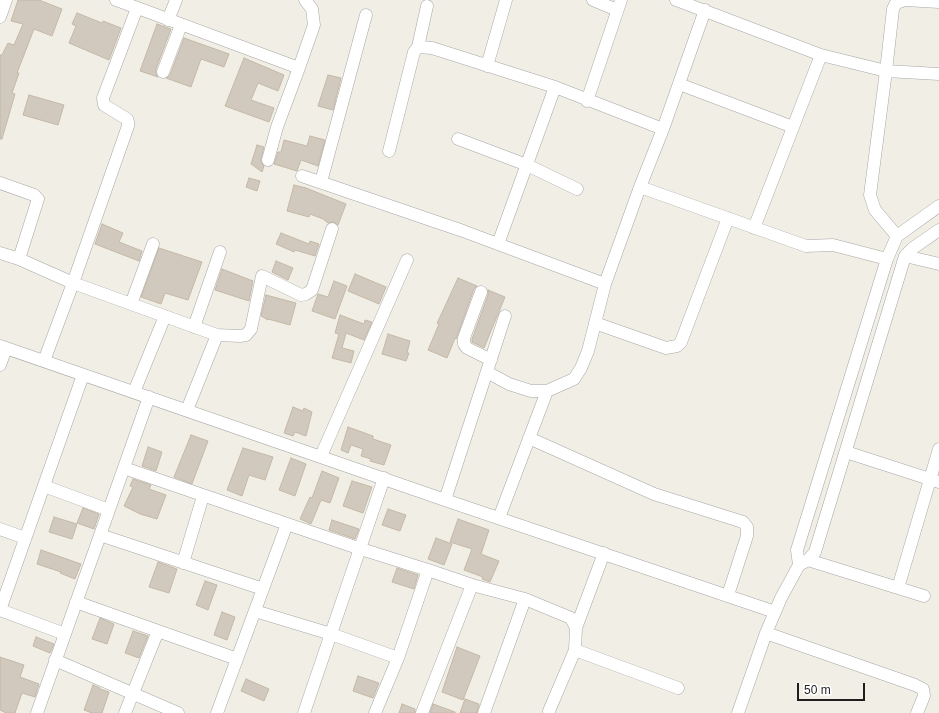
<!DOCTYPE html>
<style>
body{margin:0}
#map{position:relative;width:939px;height:713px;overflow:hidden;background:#f1efe5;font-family:Helvetica,sans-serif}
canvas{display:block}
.scale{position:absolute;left:797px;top:683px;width:68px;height:18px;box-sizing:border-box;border:2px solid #1f1f1f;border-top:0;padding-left:5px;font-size:12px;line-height:14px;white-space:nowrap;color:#1f1f1f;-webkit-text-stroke:3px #fff;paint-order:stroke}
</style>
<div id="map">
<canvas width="939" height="713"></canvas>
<div class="scale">50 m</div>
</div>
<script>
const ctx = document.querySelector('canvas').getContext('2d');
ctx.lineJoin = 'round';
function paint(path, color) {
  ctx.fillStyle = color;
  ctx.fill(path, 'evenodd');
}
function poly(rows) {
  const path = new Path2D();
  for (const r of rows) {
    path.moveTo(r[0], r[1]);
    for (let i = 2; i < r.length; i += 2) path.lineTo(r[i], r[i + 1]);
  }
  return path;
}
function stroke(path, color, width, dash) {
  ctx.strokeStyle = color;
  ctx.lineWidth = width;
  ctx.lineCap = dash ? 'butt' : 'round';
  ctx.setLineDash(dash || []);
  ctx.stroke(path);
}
const building = poly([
 [18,0,39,0,62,9,52,36,34,29,17,73,19,73,12,93,15,94,2,139,0,139,0,55,2,55,8,43,14,45,23,24,11,21,18,0],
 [77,13,102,23,103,21,121,28,109,60,69,43,76,26,72,24,77,13],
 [157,24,171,29,156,69,156,74,158,77,140,71,157,24],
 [184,38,229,54,224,67,201,59,191,87,166,78,170,75,184,38],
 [244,58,284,75,278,91,258,83,251,100,274,108,269,122,225,106,244,58],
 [328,75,341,78,333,110,318,106,328,75],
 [29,95,64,105,58,125,23,115,29,95],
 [310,136,325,140,318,166,301,160,297,171,274,164,278,152,281,152,284,140,307,146,310,136],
 [257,145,264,147,261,158,261,162,264,166,262,172,251,164,257,145],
 [249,178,260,181,257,191,246,187,249,178],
 [294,185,306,188,346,204,338,225,334,222,328,223,323,219,310,214,309,217,287,211,294,185],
 [102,224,123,233,119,242,142,251,139,261,95,244,102,224],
 [281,233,309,244,310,241,319,244,315,256,295,250,294,252,276,244,281,233],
 [159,248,202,262,188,300,165,293,161,304,141,297,159,248],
 [276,261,293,268,288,280,272,272,276,261],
 [222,269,253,281,249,301,215,290,222,269],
 [355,274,386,287,379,304,348,291,355,274],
 [458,278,477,286,474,289,456,339,455,338,447,358,428,350,439,324,437,323,440,317,458,278],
 [334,281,347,286,335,319,312,311,318,294,328,297,334,281],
 [488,290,505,297,484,348,472,342,472,339,488,295,488,290],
 [266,295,296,303,290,325,268,319,268,320,261,316,266,295],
 [340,315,364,324,365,320,372,322,364,340,346,333,342,348,354,351,351,363,332,358,339,334,335,333,340,315],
 [388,334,410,341,407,353,409,353,406,361,382,354,388,334],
 [293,407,303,411,304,408,312,412,306,436,295,432,293,436,284,433,293,407],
 [348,427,373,436,373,439,391,445,384,465,370,461,371,459,361,456,363,449,351,445,348,453,341,450,348,427],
 [191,435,208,441,192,484,174,477,191,435],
 [148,447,162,452,156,471,142,466,148,447],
 [243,448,273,457,265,480,249,475,242,496,227,490,243,448],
 [291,458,306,464,295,496,279,490,291,458],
 [322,471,339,478,330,503,321,500,311,524,300,519,310,497,312,498,322,471],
 [133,479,151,485,149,489,166,495,157,519,140,514,124,506,133,487,130,486,133,479],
 [352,481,372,487,363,513,343,506,352,481],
 [83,508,99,514,94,529,77,523,83,508],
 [388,509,406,515,400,531,382,525,388,509],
 [54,517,77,524,72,539,49,532,54,517],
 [458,519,489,530,481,554,499,561,490,582,482,579,483,577,464,570,472,549,450,542,458,519],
 [332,520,359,529,355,539,329,530,332,520],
 [436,538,452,544,444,565,428,559,436,538],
 [41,550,81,564,75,579,60,573,61,572,37,564,41,550],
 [158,562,177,569,169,593,149,587,158,562],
 [397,568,418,575,414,589,392,582,397,568],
 [205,581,217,585,208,610,196,605,205,581],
 [222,612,235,617,227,640,214,635,222,612],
 [100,618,114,624,107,644,92,639,100,618],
 [133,631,148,636,139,658,125,653,133,631],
 [36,637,54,644,50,653,33,646,36,637],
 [457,647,480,656,463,700,442,692,457,647],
 [0,657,24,665,20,677,39,684,35,697,22,693,15,713,6,713,0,710,0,657],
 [358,676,379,683,373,698,353,691,358,676],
 [246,679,269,689,264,701,241,691,246,679],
 [93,685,100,688,100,689,109,692,102,713,92,713,84,710,93,685],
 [465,699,479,704,477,713,460,713,465,699],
 [402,704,415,709,415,713,399,713,402,704],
 [433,704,455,712,455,713,430,713,433,704]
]);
paint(building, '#d1c9bd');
stroke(building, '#c4b8a6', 1);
const minor = poly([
 [116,0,299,68],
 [593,0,617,10],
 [676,0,821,55,886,71,939,74],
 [0,17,6,0],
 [168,20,176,0],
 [418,47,427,6],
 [487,66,506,0],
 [163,72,181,25],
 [679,84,793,127],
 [587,101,621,0],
 [663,129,705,10],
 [458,139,527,165,577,189],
 [389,151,414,52,418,47,432,48,555,87],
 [268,160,277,127,299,68,314,25,312,9,305,0],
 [302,176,463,231,605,284,588,351,581,368,574,379,547,391,531,391,509,384,487,372],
 [321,182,366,15],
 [0,183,34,195,38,199,19,259],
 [640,187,806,246,833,245,887,259],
 [754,228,821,55],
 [897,236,875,210,870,195,886,71,893,9,896,3,905,0,939,2],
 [498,244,555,87,663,129,640,187,605,284],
 [0,253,19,259,73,283,217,335,187,410],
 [905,256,939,264],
 [481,292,464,338,464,344,467,348,491,360],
 [131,304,153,244],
 [595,323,666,348,677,346,681,342,728,218],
 [194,327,220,252],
 [217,335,240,336,246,335,251,329,262,276,301,295,306,294,312,290,332,229],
 [0,346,445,500,775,612],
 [44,361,73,283,128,126,128,122,127,119,104,105,103,98,137,8],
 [0,365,6,348],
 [134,392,165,316],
 [529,438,654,494,743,522,747,527,747,536,728,595],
 [846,452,939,482],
 [321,456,407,260],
 [124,468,287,524,217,713],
 [44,486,109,510],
 [445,500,505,316],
 [499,518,547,391],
 [287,524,361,549,428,570,472,585,422,713],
 [0,529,25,538],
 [100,535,263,589],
 [808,560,924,596],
 [183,563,203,496],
 [799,565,808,560,815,552,905,256,913,248,939,230],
 [472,585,525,599,484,713],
 [898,588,939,449],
 [525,599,571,618,576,628,575,650,549,711],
 [76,602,237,659],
 [0,610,83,375],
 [0,610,65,634],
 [255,611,331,634,398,658],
 [576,628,604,553],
 [766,633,915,685,923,689,924,696,917,713],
 [575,650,678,688],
 [55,660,178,713],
 [37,713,149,397],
 [125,713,158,631],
 [304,713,384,478],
 [375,713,398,658,428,570],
 [738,713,766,633,781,598,799,565,797,550,887,259,897,236,939,206]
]);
stroke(minor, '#a6a6a6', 13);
stroke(minor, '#fff', 12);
</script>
